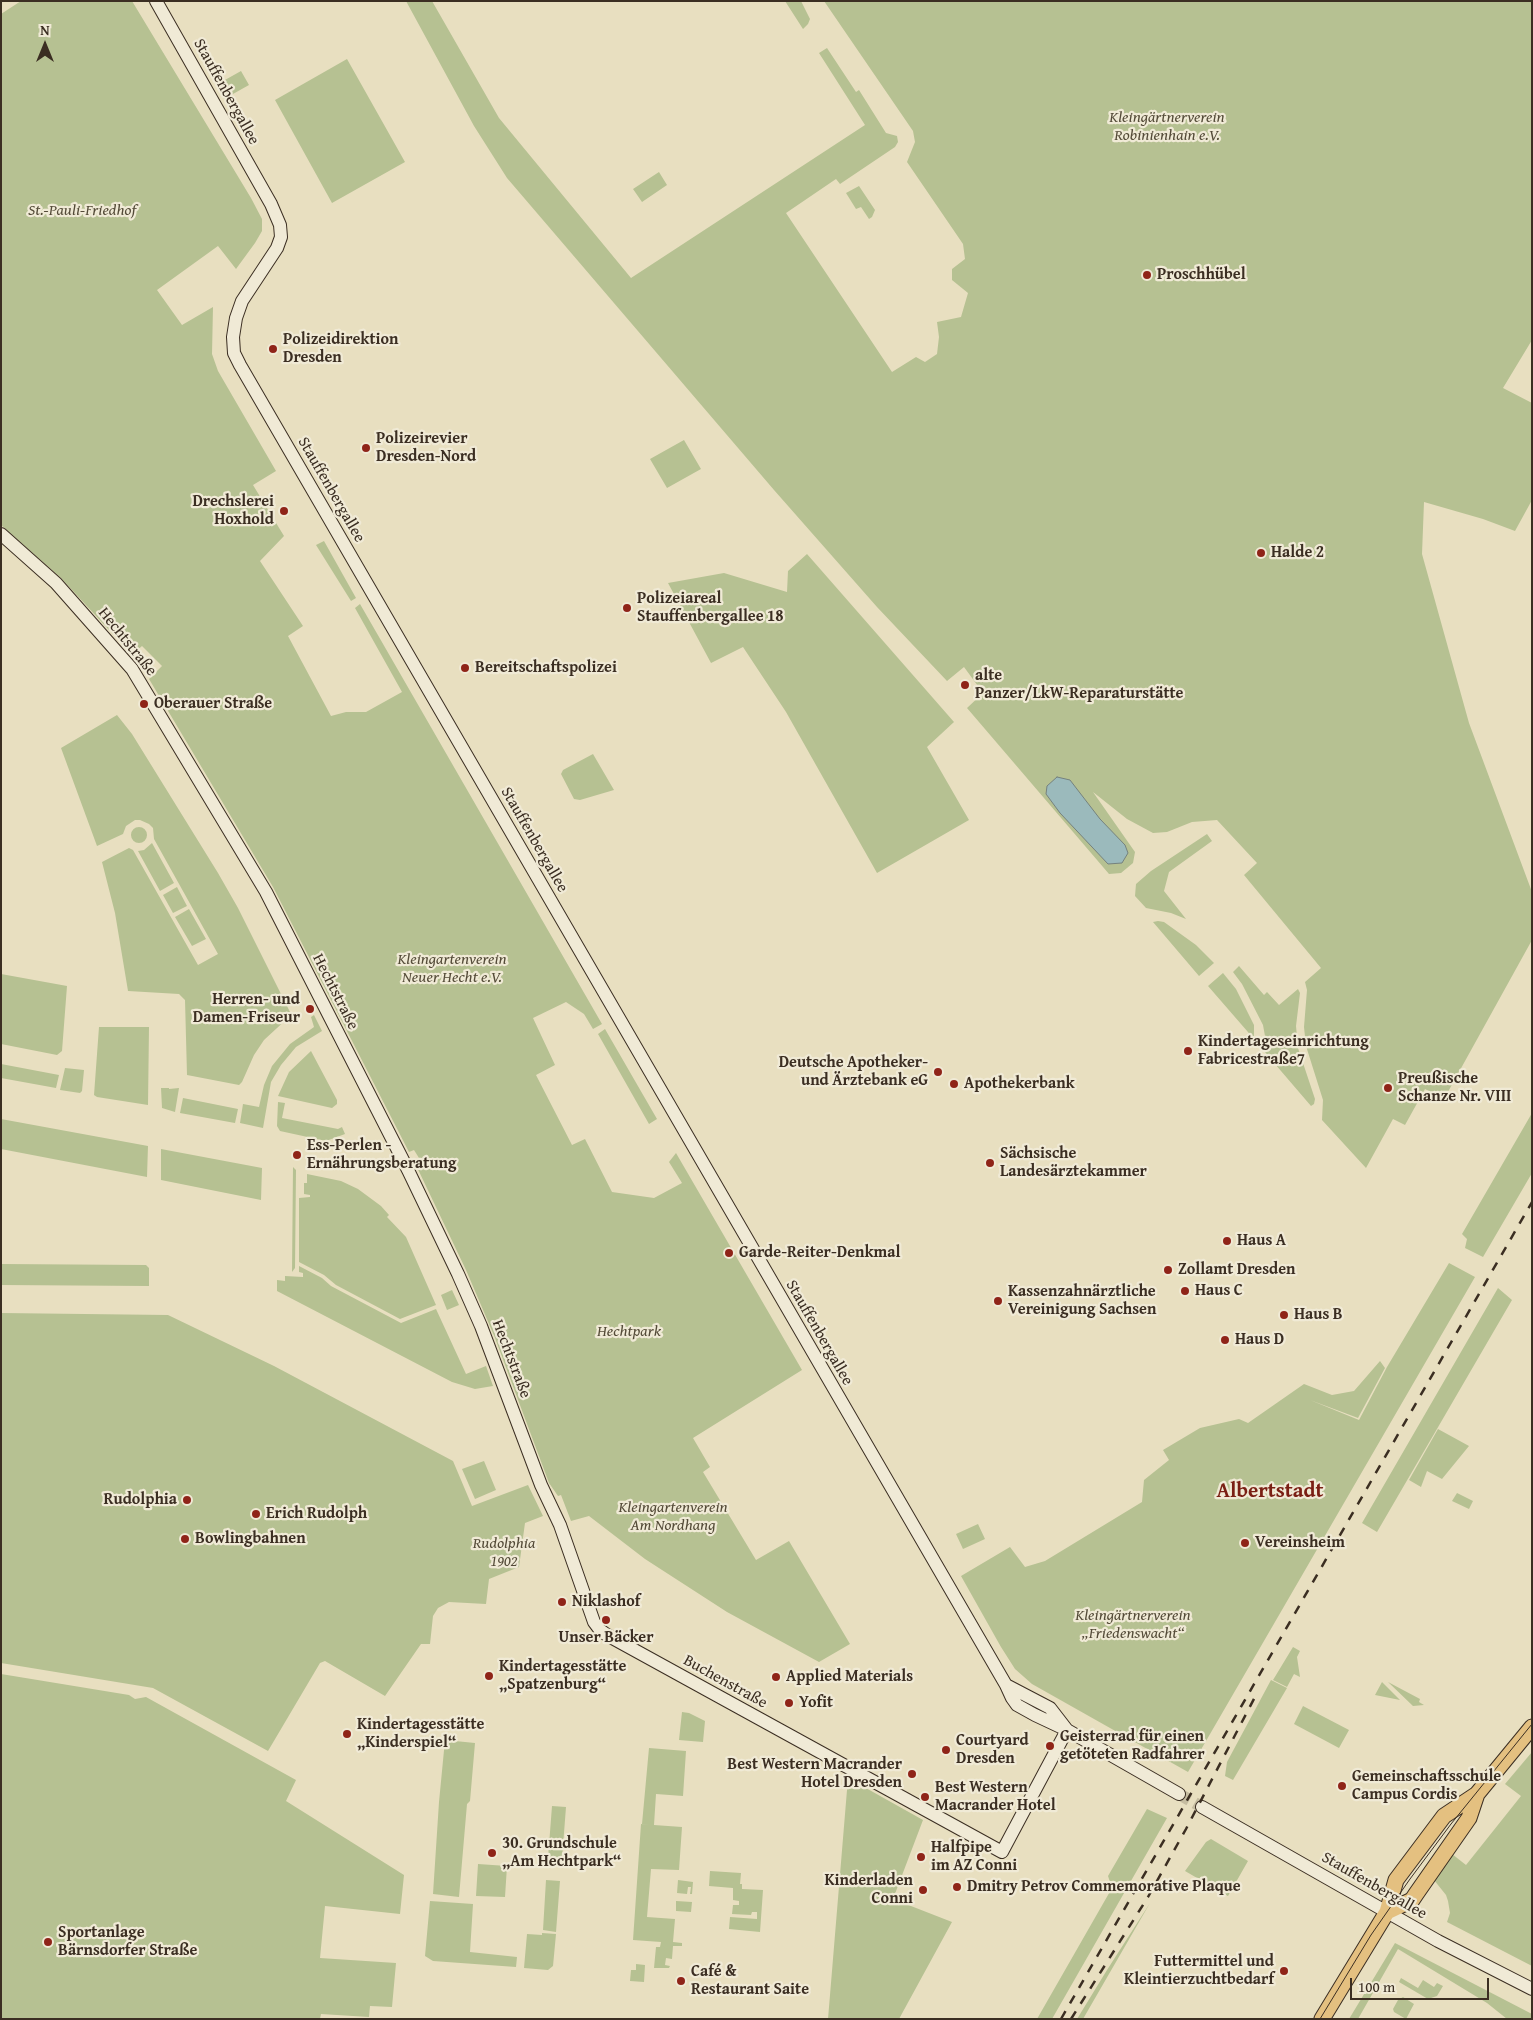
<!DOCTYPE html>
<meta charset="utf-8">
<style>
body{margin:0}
#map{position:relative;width:1533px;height:2020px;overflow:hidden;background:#e8dfc0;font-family:"Gentium Book Plus",serif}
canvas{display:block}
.frame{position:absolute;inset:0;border:2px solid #3b2e22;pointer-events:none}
.north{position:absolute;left:20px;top:20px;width:50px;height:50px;-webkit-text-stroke:4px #f0ead6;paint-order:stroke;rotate:0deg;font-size:14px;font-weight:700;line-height:20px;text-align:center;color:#3b2e22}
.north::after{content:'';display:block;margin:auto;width:18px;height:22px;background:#3b2e22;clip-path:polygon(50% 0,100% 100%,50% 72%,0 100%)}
.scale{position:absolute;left:1350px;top:1978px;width:139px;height:22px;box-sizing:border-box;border:2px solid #3b2e22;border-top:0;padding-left:6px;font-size:15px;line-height:18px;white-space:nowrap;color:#3b2e22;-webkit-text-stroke:4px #f0ead6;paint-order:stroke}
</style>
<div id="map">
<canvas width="1533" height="2020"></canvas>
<div class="frame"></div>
<div class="north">N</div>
<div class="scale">100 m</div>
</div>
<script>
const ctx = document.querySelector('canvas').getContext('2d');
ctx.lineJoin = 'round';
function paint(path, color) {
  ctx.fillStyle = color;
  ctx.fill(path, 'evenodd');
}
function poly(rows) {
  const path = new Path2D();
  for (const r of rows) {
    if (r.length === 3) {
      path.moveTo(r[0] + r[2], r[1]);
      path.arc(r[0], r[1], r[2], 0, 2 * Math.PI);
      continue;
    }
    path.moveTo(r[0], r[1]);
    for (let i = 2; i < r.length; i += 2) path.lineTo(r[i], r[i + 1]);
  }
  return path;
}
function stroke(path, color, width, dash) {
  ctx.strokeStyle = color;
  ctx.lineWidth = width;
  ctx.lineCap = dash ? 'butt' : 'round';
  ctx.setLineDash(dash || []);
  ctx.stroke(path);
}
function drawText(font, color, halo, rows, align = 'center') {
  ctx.font = font + ' "Gentium Book Plus",serif';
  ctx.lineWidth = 4.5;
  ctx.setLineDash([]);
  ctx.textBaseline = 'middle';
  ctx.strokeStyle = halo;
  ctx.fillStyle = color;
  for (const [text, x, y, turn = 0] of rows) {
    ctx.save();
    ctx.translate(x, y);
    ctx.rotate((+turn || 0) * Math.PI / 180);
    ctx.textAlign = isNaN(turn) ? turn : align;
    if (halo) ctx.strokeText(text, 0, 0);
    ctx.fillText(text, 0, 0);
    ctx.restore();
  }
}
paint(poly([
 [21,1,132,1,251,198,262,219,262,231,255,243,236,269,218,246,157,290,182,325,213,307,212,354,218,371,276,471,253,485,284,536,260,561,303,626,288,636,331,716,346,712,366,712,402,692,355,608,360,604,602,1024,593,1029,584,1014,566,1002,533,1018,555,1065,536,1075,572,1145,585,1139,612,1192,654,1198,682,1183,669,1162,676,1153,802,1370,693,1438,710,1467,703,1472,756,1560,789,1541,850,1644,819,1662,727,1612,645,1559,589,1516,571,1521,561,1495,558,1496,549,1483,495,1338,466,1270,414,1161,419,1158,414,1150,409,1152,273,887,149,679,162,666,142,646,132,655,61,578,1,525,1,14],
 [406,1,432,1,499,118,631,278,865,125,819,53,827,48,856,92,859,90,886,133,897,136,898,142,895,147,840,184,836,179,786,213,892,372,916,357,925,362,937,354,939,337,937,322,961,317,968,293,952,280,952,269,965,259,963,244,907,162,915,142,913,131,824,1,1532,1,1532,340,1503,388,1532,403,1532,500,1515,531,1483,519,1424,502,1422,554,1469,723,1532,892,1532,940,1444,1099,1425,1089,1405,1125,1393,1119,1366,1168,1322,1120,1323,1100,1306,1046,1304,1027,1307,990,1305,982,1321,968,1244,875,1257,863,1217,820,1192,822,1167,832,1153,833,1127,819,1093,792,1135,852,1133,863,1121,873,1109,874,967,708,983,693,964,667,947,681,877,607,774,490,507,178,474,126],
 [785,1,801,1,810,19,808,24,803,29],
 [347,59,405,162,332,203,275,100],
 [241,71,249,85,224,99,216,85],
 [659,172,667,185,642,202,633,189],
 [859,186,875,210,872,217,869,219,861,207,856,209,846,193],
 [684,440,701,469,667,488,650,459],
 [324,541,356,598,351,601,316,545],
 [807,554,954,722,927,747,969,820,877,873,786,712,743,647,711,663,668,583,724,573,787,592,788,571],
 [117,715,132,734,218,873,238,908,290,1012,289,1017,264,1040,254,1055,242,1082,239,1085,187,1075,185,1000,179,994,128,991,115,913,102,862,129,848,133,850,198,965,218,954,154,839,153,828,149,824,140,820,135,820,126,826,123,834,97,846,61,748],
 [593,754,614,790,580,800,574,799,561,774,563,770],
 [139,835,8],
 [1207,834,1212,841,1169,872,1164,891,1186,919,1171,913,1146,908,1135,896,1136,884,1151,871],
 [152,843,174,883,160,891,138,851,144,850],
 [177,887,187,906,173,913,163,895],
 [189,909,206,939,192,946,175,917],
 [1158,921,1164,922,1196,945,1214,963,1199,976,1153,922],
 [1239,966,1264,995,1267,992,1279,1005,1298,989,1300,993,1296,1026,1298,1048,1315,1099,1314,1104,1311,1106,1263,1050,1265,1046,1265,1036,1263,1025,1242,984,1233,972],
 [1223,973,1236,989,1254,1025,1254,1039,1208,986],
 [1,974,67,986,62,1051,57,1055,1,1044],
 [314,1015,322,1031,296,1047,281,1065,271,1082,263,1128,240,1123,243,1104,259,1107,264,1085,272,1066,290,1044,314,1027,311,1017],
 [99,1027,149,1027,148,1105,97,1097,94,1095],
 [605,1029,657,1119,649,1124,598,1034],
 [311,1051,337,1100,337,1104,332,1108,278,1096,289,1072],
 [1,1064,59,1075,56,1088,1,1078],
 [65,1068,84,1070,82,1091,80,1093,60,1090],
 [161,1088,169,1088,169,1089,179,1088,175,1112,162,1108],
 [183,1098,238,1109,235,1123,180,1113],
 [278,1102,285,1103,282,1118,338,1129,342,1127,345,1134,326,1141,280,1131,277,1126],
 [1532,1113,1532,1173,1483,1257,1465,1248,1467,1239,1462,1234],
 [1,1119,148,1146,147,1177,1,1149],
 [161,1149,262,1168,261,1200,161,1180],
 [293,1167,296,1170,295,1268,292,1272],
 [307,1174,341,1181,358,1189,381,1206,389,1215,387,1217,406,1237,436,1305,400,1319,336,1285,324,1275,299,1262,299,1198,310,1197,310,1195,304,1194,304,1183,307,1183],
 [1449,1263,1475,1277,1188,1772,1032,1684,1015,1669,1001,1647,961,1576,1010,1547,1025,1567,1045,1561,1142,1502,1144,1480,1169,1460,1163,1450,1200,1428,1239,1419,1248,1423,1304,1384,1332,1395,1354,1391,1380,1361,1385,1368,1358,1418,1310,1400,1359,1420,1387,1367],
 [1,1264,146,1265,149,1268,149,1286,1,1285],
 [299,1266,322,1278,331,1286,401,1323,436,1309,466,1374,486,1366,493,1386,475,1389,452,1382,277,1291,277,1280,285,1281,285,1276,303,1277,303,1273,299,1272],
 [1498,1288,1512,1300,1377,1532,1362,1523],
 [452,1290,459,1305,447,1310,441,1295],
 [1,1313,168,1315,274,1366,453,1461,472,1506,528,1485,543,1516,525,1523,519,1567,489,1579,486,1604,449,1602,438,1608,433,1616,430,1644,421,1644,385,1696,325,1661,320,1663,268,1751,153,1688,1,1663],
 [1438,1429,1469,1446,1442,1479,1427,1471,1421,1487,1409,1480],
 [484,1461,496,1490,475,1499,462,1469],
 [1457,1493,1473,1501,1469,1509,1452,1501],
 [978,1524,985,1539,963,1549,956,1534],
 [1293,1647,1300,1651,1297,1657,1300,1677,1294,1674,1287,1687,1273,1680],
 [1,1674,129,1695,135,1699,146,1697,296,1780,286,1801,404,1875,400,1914,325,1906,320,1958,396,1963,392,2007,370,2006,369,2017,321,2014,320,2019,1,2019],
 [1271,1680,1287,1688,1233,1780,1225,1776,1227,1762],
 [1382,1682,1400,1700,1375,1695],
 [1388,1682,1420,1699,1419,1702,1424,1705,1413,1706],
 [1303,1706,1349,1730,1339,1748,1294,1724],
 [682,1712,689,1713,705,1721,703,1742,679,1740],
 [445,1740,475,1743,470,1801,467,1804,459,1897,433,1894,439,1802],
 [649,1748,686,1751,683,1796,656,1794,654,1825,682,1827,679,1870,651,1869,647,1917,675,1919,673,1942,682,1943,682,1946,673,1946,672,1959,666,1958,665,1965,670,1966,669,1968,654,1968,656,1947,660,1947,661,1942,633,1940,641,1824,651,1825,642,1824],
 [1532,1752,1532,1966,1447,1922,1450,1913,1448,1901,1446,1895,1434,1880,1452,1854,1466,1865,1521,1796,1505,1784],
 [848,1778,923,1820,893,1899,952,1922,899,2019,828,2019],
 [552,1806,566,1807,562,1859,548,1858],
 [1147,1809,1167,1818,1052,2019,1037,2019,1112,1888,1108,1876],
 [1211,1839,1248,1861,1228,1896,1185,1871,1206,1842],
 [478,1864,507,1866,505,1897,476,1896],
 [710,1871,741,1873,740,1884,742,1884,742,1889,763,1890,760,1932,729,1929,730,1917,757,1919,757,1912,752,1912,751,1915,732,1914,733,1905,739,1905,739,1901,733,1900,733,1888,709,1886],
 [546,1880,560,1881,556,1932,543,1930],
 [678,1880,693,1882,692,1894,690,1894,691,1887,688,1887,687,1894,677,1893],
 [430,1901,473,1904,470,1952,517,1957,516,1967,433,1961,425,1956],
 [676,1901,692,1902,691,1912,676,1911],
 [1150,1903,1083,2019,1077,2019,1107,1970],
 [542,1933,556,1934,553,1966,548,1970,524,1968,527,1934,542,1935],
 [1395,1943,1532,2014,1532,2019,1507,2019,1487,2003,1398,1949,1358,2019,1349,2019],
 [636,1964,645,1965,644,1982,630,1981,631,1970,636,1970],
 [1401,1978,1418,1988,1423,1980,1434,1987,1437,1983,1443,1986,1437,1996,1428,1999,1399,1982],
 [1403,1997,1414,2004,1406,2019,1394,2012,1393,2009,1398,2000]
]), '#b6c192');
const water = poly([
 [1057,777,1070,780,1100,819,1125,845,1128,853,1122,863,1108,864,1060,813,1046,794,1047,786,1057,777]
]);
paint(water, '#9bbabc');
stroke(water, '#75827e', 1);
stroke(poly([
 [1179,1794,1202,1807]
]), '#c5bca0', 12, [12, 6]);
const secondary = poly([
 [156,1,271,204,280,225,281,237,277,248,242,301,236,318,233,337,234,353,240,365,1006,1685,1012,1698,1017,1705,1035,1715,1067,1730,1179,1794],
 [1,534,56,583,132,669,266,892,408,1170,458,1274,481,1326,541,1485,560,1525,594,1622,600,1630,607,1635,1002,1852,1067,1730],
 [1006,1685,1050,1708,1067,1730],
 [1202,1807,1438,1941,1532,1989]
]);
const primary = poly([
 [1387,1912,1412,1900,1416,1894,1469,1818,1477,1794],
 [1322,2019,1387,1912,1396,1880,1444,1816,1477,1794,1532,1727]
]);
stroke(secondary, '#3b2e22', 14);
stroke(primary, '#3b2e22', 17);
stroke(secondary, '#f0ead6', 12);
stroke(primary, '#e4c080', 15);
stroke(poly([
 [1320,2019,1371,1935,1410,1879,1451,1824,1532,1724]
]), '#3b2e22', 1);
stroke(poly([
 [1061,2019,1532,1202],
 [1071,2019,1148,1897,1186,1829,1256,1695]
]), '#3b2e22', 2.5, [9, 9]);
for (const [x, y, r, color] of [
 [1147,275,5,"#8f2418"],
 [273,349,5,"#8f2418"],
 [366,448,5,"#8f2418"],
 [284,511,5,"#8f2418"],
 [1261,553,5,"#8f2418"],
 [627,608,5,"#8f2418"],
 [465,668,5,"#8f2418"],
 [965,685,5,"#8f2418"],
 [144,704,5,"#8f2418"],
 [310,1009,5,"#8f2418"],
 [1188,1051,5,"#8f2418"],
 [938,1072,5,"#8f2418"],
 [954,1084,5,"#8f2418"],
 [1388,1088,5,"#8f2418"],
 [297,1155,5,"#8f2418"],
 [990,1163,5,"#8f2418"],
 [1227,1241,5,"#8f2418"],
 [729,1253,5,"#8f2418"],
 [1168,1270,5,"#8f2418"],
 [1185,1291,5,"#8f2418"],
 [998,1301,5,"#8f2418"],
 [1284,1315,5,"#8f2418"],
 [1225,1340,5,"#8f2418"],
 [187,1500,5,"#8f2418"],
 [256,1514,5,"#8f2418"],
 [185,1539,5,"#8f2418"],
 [1245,1543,5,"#8f2418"],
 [562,1602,5,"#8f2418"],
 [606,1620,5,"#8f2418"],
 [489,1676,5,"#8f2418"],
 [776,1677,5,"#8f2418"],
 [789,1703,5,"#8f2418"],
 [347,1734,5,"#8f2418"],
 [1050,1746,5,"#8f2418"],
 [946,1750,5,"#8f2418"],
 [912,1774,5,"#8f2418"],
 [1342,1786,5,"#8f2418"],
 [925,1797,5,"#8f2418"],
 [492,1853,5,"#8f2418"],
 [921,1857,5,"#8f2418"],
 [957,1887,5,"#8f2418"],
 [923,1890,5,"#8f2418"],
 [48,1942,5,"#8f2418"],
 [1284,1971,5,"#8f2418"],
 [681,1981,5,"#8f2418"]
]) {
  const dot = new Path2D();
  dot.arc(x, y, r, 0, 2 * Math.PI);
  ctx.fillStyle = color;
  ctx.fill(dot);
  stroke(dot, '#f0ead6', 2);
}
drawText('16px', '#3b2e22', '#f0ead6', [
 ["Stauffenbergallee",226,92,61],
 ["Stauffenbergallee",331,490,60],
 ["Hechtstraße",127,642,51],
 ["Stauffenbergallee",534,840,60],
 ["Hechtstraße",335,992,63],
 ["Stauffenbergallee",819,1333,60],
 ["Hechtstraße",511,1359,69],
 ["Buchenstraße",725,1682,29],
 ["Stauffenbergallee",1374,1886,30]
]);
drawText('italic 16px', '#544b38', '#f0ead6', [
 ["Kleingärtnerverein",1167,118],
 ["Robinienhain e.V.",1167,136],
 ["St.-Pauli-Friedhof",82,211],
 ["Kleingartenverein",452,960],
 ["Neuer Hecht e.V.",452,978],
 ["Hechtpark",629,1332],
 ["Kleingartenverein",673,1508],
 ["Am Nordhang",673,1526],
 ["Rudolphia",504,1544],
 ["1902",504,1562],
 ["Kleingärtnerverein",1133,1616],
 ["„Friedenswacht“",1133,1634]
]);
drawText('bold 16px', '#3b2e22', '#f0ead6', [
 ["Proschhübel",1157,275],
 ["Polizeidirektion",283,340],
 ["Dresden",283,358],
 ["Polizeirevier",376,439],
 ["Dresden-Nord",376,457],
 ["Drechslerei",274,502,"right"],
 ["Hoxhold",274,520,"right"],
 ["Halde 2",1271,553],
 ["Polizeiareal",637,599],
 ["Stauffenbergallee 18",637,617],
 ["Bereitschaftspolizei",475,668],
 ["alte",975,676],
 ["Panzer/LkW-Reparaturstätte",975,694],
 ["Oberauer Straße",154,704],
 ["Herren- und",300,1000,"right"],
 ["Damen-Friseur",300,1018,"right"],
 ["Kindertageseinrichtung",1198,1042],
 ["Fabricestraße7",1198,1060],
 ["Deutsche Apotheker-",928,1063,"right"],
 ["und Ärztebank eG",928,1081,"right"],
 ["Preußische",1398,1079],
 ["Schanze Nr. VIII",1398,1097],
 ["Apothekerbank",964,1084],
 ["Ess-Perlen -",307,1146],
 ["Ernährungsberatung",307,1164],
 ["Sächsische",1000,1154],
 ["Landesärztekammer",1000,1172],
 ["Haus A",1237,1241],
 ["Garde-Reiter-Denkmal",739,1253],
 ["Zollamt Dresden",1178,1270],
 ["Haus C",1195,1291],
 ["Kassenzahnärztliche",1008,1292],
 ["Vereinigung Sachsen",1008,1310],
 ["Haus B",1294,1315],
 ["Haus D",1235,1340],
 ["Rudolphia",177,1500,"right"],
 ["Erich Rudolph",266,1514],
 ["Bowlingbahnen",195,1539],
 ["Vereinsheim",1255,1543],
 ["Niklashof",572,1602],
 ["Unser Bäcker",606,1638,"center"],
 ["Kindertagesstätte",499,1667],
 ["„Spatzenburg“",499,1685],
 ["Applied Materials",786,1677],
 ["Yofit",799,1703],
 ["Kindertagesstätte",357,1725],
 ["„Kinderspiel“",357,1743],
 ["Geisterrad für einen",1060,1737],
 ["getöteten Radfahrer",1060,1755],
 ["Courtyard",956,1741],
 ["Dresden",956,1759],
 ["Best Western Macrander",902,1765,"right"],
 ["Hotel Dresden",902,1783,"right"],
 ["Gemeinschaftsschule",1352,1777],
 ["Campus Cordis",1352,1795],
 ["Best Western",935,1788],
 ["Macrander Hotel",935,1806],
 ["30. Grundschule",502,1844],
 ["„Am Hechtpark“",502,1862],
 ["Halfpipe",931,1848],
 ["im AZ Conni",931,1866],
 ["Kinderladen",913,1881,"right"],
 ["Conni",913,1899,"right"],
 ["Dmitry Petrov Commemorative Plaque",967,1887],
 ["Sportanlage",58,1933],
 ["Bärnsdorfer Straße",58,1951],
 ["Futtermittel und",1274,1962,"right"],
 ["Kleintierzuchtbedarf",1274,1980,"right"],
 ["Café &",691,1972],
 ["Restaurant Saite",691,1990]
], 'left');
drawText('bold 21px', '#7a1f14', '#f0ead6', [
 ["Albertstadt",1270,1492]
]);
</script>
